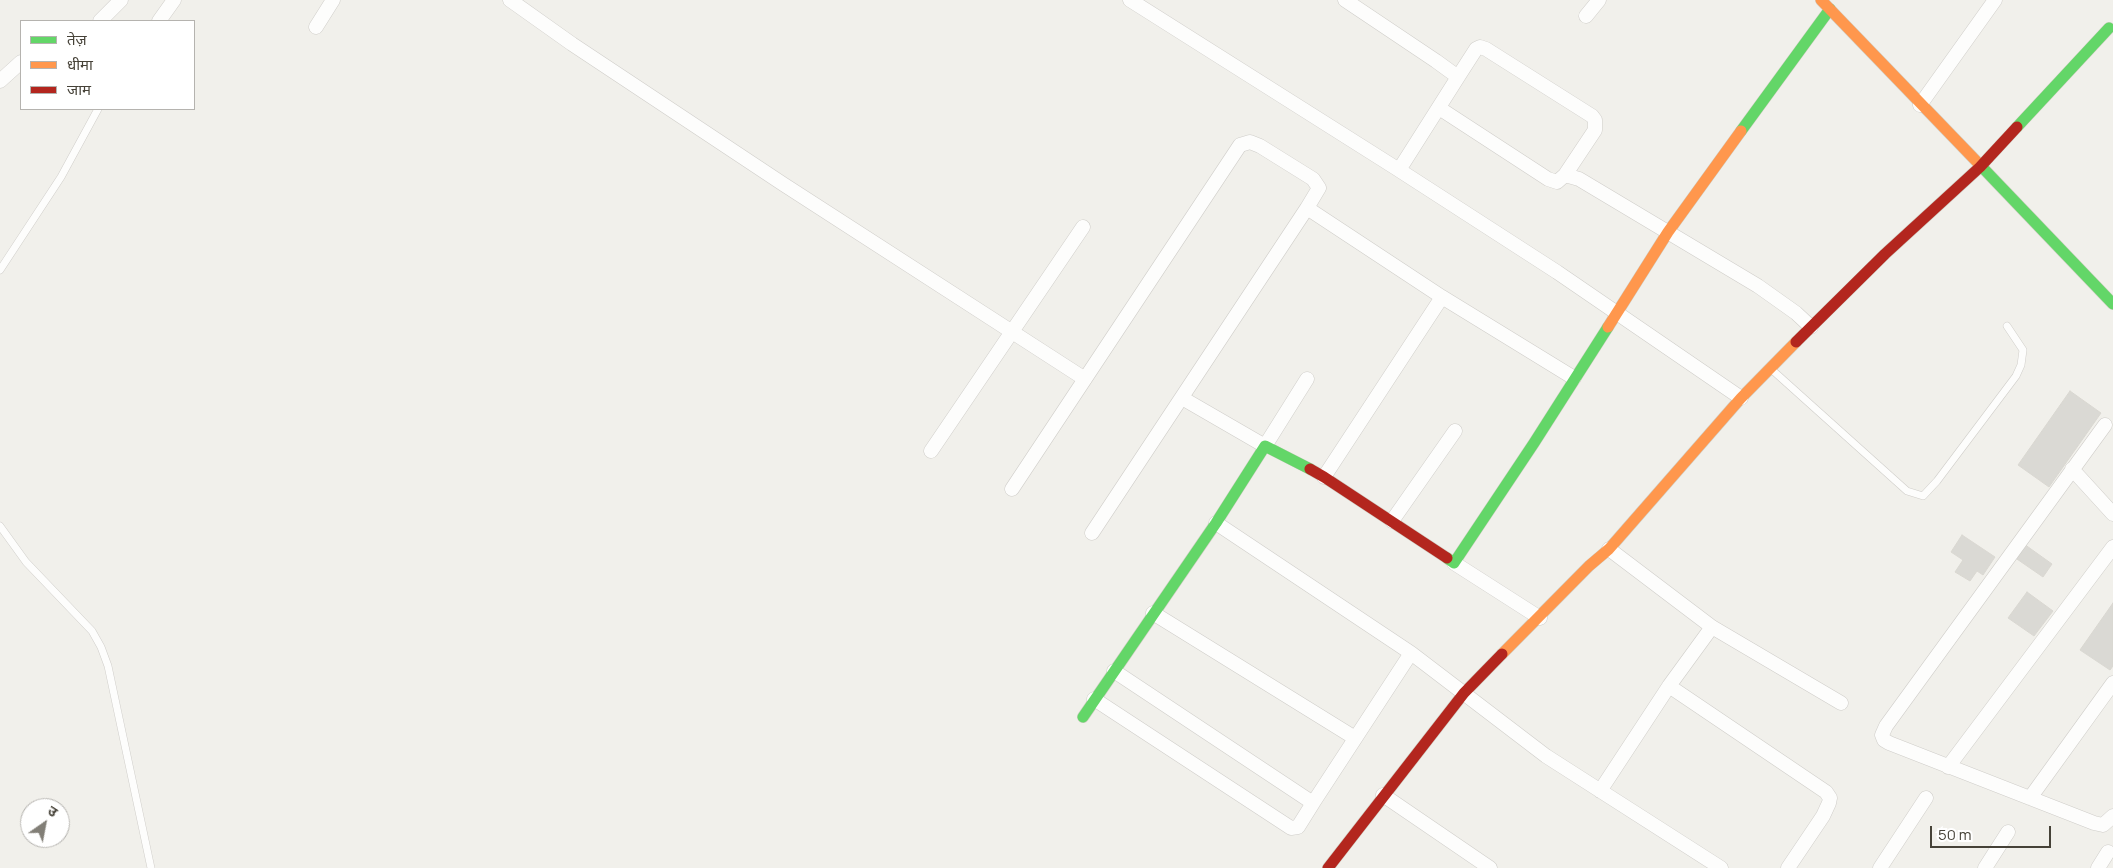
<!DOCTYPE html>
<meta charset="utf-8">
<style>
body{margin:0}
#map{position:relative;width:2113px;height:868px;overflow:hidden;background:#f1f0eb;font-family:Manrope,"Noto Sans Devanagari",sans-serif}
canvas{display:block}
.legend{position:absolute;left:20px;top:20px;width:175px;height:90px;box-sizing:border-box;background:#fff;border:1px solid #b5b3af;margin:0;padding:6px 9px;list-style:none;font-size:15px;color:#464238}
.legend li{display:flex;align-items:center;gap:10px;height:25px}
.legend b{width:25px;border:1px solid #b5b3af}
.north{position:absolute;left:20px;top:798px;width:50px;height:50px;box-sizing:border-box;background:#fff;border:1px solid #b5b3af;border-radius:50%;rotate:33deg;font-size:14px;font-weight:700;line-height:20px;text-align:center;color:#464238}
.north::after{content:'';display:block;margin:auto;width:18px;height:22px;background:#827f77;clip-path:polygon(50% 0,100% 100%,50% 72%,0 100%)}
.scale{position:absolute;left:1930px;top:826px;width:121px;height:22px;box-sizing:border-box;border:2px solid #464238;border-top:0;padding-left:6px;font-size:15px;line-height:18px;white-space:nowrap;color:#464238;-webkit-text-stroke:4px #fff;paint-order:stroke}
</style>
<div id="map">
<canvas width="2113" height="868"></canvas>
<ul class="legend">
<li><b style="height:6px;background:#63d668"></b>तेज़</li>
<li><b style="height:6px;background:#ff974d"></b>धीमा</li>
<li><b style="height:6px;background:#b3261e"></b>जाम</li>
</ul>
<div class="north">उ</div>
<div class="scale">50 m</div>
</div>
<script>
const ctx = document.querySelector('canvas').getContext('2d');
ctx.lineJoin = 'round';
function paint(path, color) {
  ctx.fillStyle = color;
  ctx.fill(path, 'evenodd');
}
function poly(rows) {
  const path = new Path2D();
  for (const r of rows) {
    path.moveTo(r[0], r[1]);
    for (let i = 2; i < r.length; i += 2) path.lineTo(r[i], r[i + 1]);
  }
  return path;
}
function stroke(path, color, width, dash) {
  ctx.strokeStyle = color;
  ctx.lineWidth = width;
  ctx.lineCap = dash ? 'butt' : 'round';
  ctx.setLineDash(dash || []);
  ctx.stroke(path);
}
const building = poly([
 [2070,391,2101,413,2049,487,2018,465,2070,391],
 [1962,535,1995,557,1983,575,1977,571,1970,581,1955,572,1963,560,1951,552,1962,535],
 [2024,544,2052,564,2043,577,2014,557,2024,544],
 [2027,592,2053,611,2034,636,2008,618,2027,592],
 [2113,603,2113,666,2110,670,2080,650,2113,603]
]);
paint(building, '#dad9d4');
stroke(building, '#d9d7d1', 1);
const lane = poly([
 [0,270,61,177,98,109],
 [1770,368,1907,491,1923,496,1937,481,2016,376,2021,365,2023,350,2007,326],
 [0,526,26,562,92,631,101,647,108,666,151,868]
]);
const street = poly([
 [510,0,572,44,783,184,1085,379],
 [1130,0,1399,170],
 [1345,0,1436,61,1458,77,1399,170,1557,272,1741,398],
 [1586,16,1599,0],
 [100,21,121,0],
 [159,21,174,0],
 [316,27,333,0],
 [1458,77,1476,49,1480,47,1486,49,1592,116,1595,120,1595,130,1565,175],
 [0,81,21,62],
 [1920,105,1995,0],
 [1439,108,1548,179,1557,182,1565,175,1579,179,1758,286,1796,313,1811,327],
 [1307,208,1442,297,1574,378],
 [1182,398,1265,446,1307,379],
 [2105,425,1886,726,1882,735,1884,740,1889,743,2094,823,2103,825,2113,816],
 [931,451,1083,227],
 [2072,469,2113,514],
 [1324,477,1442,297],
 [1012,489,1240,145,1250,142,1260,146,1313,179,1319,188,1307,208,1092,533],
 [1392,521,1455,431],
 [1216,523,1411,653,1546,756,1721,868],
 [1609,549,1712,627,1841,703],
 [1454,563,1540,618],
 [1153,613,1355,738],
 [1114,671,1313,803,1411,653],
 [1669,686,1826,792,1830,798,1829,803,1823,816,1788,868],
 [1094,699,1291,828,1298,827,1313,803],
 [1948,767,2113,547],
 [1600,791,1669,686,1712,627],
 [1383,795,1490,868],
 [2030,798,2113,683],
 [1880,868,1926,798],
 [1985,868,2008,832],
 [2098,868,2108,852]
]);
const fast = poly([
 [2017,127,2109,28],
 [1741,131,1830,9],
 [1981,166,2113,304],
 [1447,558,1454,563,1534,443,1608,327],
 [1083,717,1216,523,1265,446,1310,469]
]);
const slow = poly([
 [1821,0,1981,166],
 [1608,327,1668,232,1741,131],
 [1502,654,1589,566,1609,549,1741,398,1796,342]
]);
const jam = poly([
 [1796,342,1885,254,1980,167,2017,127],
 [1310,469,1324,477,1447,558],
 [1328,868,1464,693,1502,654]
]);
stroke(lane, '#cfcdc9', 8);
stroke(street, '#cfcdc9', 15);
stroke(fast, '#cfcdc3', 12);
stroke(slow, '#cfcdc3', 12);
stroke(jam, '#cfcdc3', 12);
stroke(lane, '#fdfdfc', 7);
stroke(street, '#fdfdfc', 14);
stroke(fast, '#63d668', 11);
stroke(slow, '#ff974d', 11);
stroke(jam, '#b3261e', 11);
</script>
